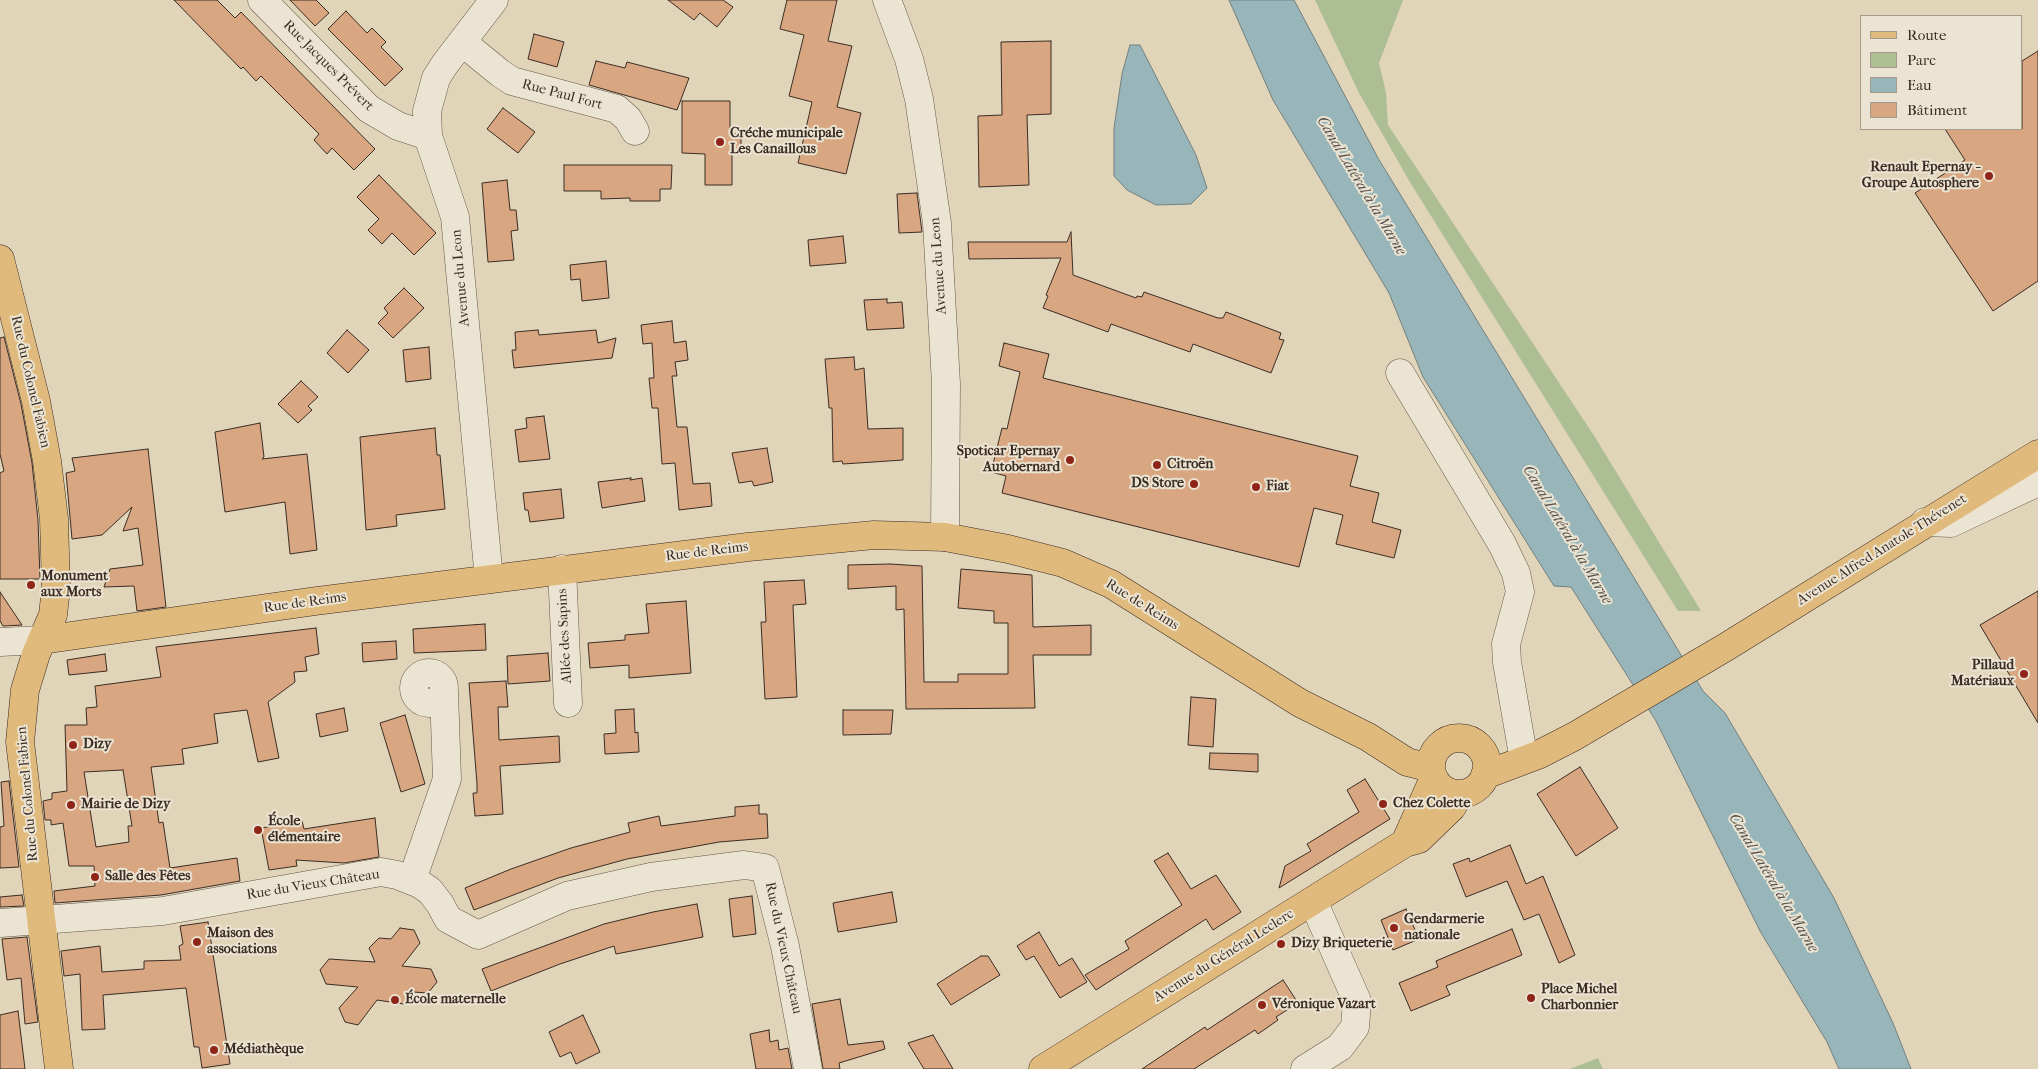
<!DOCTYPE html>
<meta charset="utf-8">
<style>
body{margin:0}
#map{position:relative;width:2038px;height:1069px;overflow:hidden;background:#e1d5b9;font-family:"IM FELL French Canon",serif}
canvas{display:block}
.legend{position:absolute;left:1860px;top:15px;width:162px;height:115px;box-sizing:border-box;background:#ece4d2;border:1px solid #a59a8c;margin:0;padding:6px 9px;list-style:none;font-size:15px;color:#3b2c24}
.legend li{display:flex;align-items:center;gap:10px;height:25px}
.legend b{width:25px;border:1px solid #a59a8c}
</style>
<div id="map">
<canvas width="2038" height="1069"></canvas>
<ul class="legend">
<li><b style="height:6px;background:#e0ba7c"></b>Route</li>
<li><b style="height:14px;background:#adbe94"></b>Parc</li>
<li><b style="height:14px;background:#98b6ba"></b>Eau</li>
<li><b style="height:14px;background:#d8a680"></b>Bâtiment</li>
</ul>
</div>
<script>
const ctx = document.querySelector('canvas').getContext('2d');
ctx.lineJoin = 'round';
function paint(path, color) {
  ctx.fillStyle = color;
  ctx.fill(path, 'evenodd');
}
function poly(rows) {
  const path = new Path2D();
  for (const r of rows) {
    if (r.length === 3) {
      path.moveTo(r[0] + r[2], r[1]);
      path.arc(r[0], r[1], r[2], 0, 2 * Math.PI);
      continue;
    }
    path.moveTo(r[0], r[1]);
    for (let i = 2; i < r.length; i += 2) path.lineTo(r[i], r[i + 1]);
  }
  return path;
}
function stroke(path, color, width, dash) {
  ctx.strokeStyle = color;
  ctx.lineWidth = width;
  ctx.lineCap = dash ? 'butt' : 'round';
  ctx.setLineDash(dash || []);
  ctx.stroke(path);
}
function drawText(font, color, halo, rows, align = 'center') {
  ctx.font = font + ' "IM FELL French Canon",serif';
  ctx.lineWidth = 4;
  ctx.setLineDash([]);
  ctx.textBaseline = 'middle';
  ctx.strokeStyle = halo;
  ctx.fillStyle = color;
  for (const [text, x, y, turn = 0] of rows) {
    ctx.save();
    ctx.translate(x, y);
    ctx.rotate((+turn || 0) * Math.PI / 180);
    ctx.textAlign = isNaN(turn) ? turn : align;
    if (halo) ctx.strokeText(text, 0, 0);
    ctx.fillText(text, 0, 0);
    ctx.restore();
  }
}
paint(poly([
 [1315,0,1403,0,1379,63,1386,93,1388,125,1593,434,1701,611,1678,611,1411,184,1359,93],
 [1598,1058,1603,1069,1570,1069]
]), '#adbe94');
const water = poly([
 [1229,0,1294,0,1378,158,1703,691,1725,713,1834,898,1893,1023,1911,1069,1839,1069,1827,1042,1760,931,1656,721,1571,587,1554,586,1423,377,1389,293,1273,100,1229,0],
 [1130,45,1140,45,1196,155,1207,188,1191,204,1156,205,1127,190,1114,176,1114,128,1122,74,1130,45]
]);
paint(water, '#98b6ba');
stroke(water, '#737f7e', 1);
const building = poly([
 [174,0,217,0,235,18,241,12,375,149,354,170,332,148,327,154,314,140,319,134,261,76,256,81,243,67,241,69,174,0],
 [290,0,316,0,329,13,315,26,290,0],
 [668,0,723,0,733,7,717,27,700,13,694,20,668,0],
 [787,0,837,0,828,41,852,46,837,107,861,113,846,174,798,163,812,102,789,96,804,35,780,29,787,0],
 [346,11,367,33,372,28,386,42,381,47,403,69,385,86,328,29,346,11],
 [534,34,564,42,557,67,528,59,534,34],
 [1051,41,1051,114,1027,115,1029,185,979,187,978,116,1002,115,1001,42,1051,41],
 [2038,51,2038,281,1993,311,1915,193,1965,160,1945,129,2022,129,2022,61,2038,51],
 [596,61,625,68,627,62,689,78,677,110,589,85,596,61],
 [682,101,730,101,730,134,741,134,741,153,732,153,732,185,705,185,705,154,682,153,682,101],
 [503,108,535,132,518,153,487,129,503,108],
 [564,165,672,165,671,189,660,189,660,201,630,201,630,198,601,199,601,191,564,191,564,165],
 [379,175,436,233,414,255,392,233,382,244,368,230,379,219,357,197,379,175],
 [507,180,510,210,516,210,518,230,511,231,514,260,488,262,482,183,507,180],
 [917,193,922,232,899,233,897,194,917,193],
 [1071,232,1073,275,1136,298,1137,296,1142,297,1144,292,1218,318,1223,318,1226,312,1281,333,1279,339,1284,340,1271,373,1193,344,1190,352,1111,324,1108,332,1043,308,1048,296,1046,295,1061,258,969,259,968,242,1067,242,1071,232],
 [843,236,846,263,810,266,808,240,843,236],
 [606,261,609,298,582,301,580,279,571,280,570,265,606,261],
 [404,288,424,308,393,338,378,323,388,313,384,308,404,288],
 [887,299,887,303,902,302,904,328,867,330,864,300,887,299],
 [672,321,674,343,686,341,688,360,675,362,677,376,672,376,677,427,687,427,693,484,710,483,712,506,679,510,675,463,662,464,658,408,652,408,649,378,654,378,652,343,643,344,641,325,672,321],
 [347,330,369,350,348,373,327,353,347,330],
 [538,330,539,335,596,330,598,343,616,338,612,358,514,368,512,350,516,350,515,332,538,330],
 [4,337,21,404,32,463,38,520,40,579,0,579,0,473,4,471,0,454,0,338,4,337],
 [1004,343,1049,354,1043,378,1358,456,1350,486,1379,493,1372,522,1401,530,1394,558,1336,544,1343,515,1314,508,1299,567,1002,493,1006,476,991,472,1002,428,1007,429,1020,372,999,366,1004,343],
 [429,347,431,379,406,382,403,350,429,347],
 [854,357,855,370,864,368,868,429,903,428,903,460,843,464,842,461,833,462,832,408,829,408,825,359,854,357],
 [301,381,318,397,308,406,312,410,298,423,278,404,301,381],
 [544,416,550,459,519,462,515,430,527,428,526,418,544,416],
 [260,423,264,457,262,459,307,454,317,550,290,554,285,502,225,512,215,432,260,423],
 [435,428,437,455,440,455,445,509,396,515,397,526,366,530,360,437,435,428],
 [767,448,773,482,754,486,752,481,739,483,732,453,767,448],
 [148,449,166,607,137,611,134,586,104,587,110,569,143,565,138,528,123,531,132,507,102,535,72,539,66,473,75,471,72,458,148,449],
 [631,478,630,480,642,478,645,501,602,508,598,482,631,478],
 [561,489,564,518,530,522,528,510,525,510,523,493,561,489],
 [890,564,922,566,924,682,958,682,958,674,1008,674,1008,623,994,623,994,611,958,608,961,569,1032,575,1033,627,1091,625,1091,655,1033,655,1035,708,906,709,904,609,896,610,896,586,848,589,848,565,890,564],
 [804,580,806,604,793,605,797,697,765,699,761,622,766,622,764,582,804,580],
 [2038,591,2038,723,1980,625,2038,591],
 [0,592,22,625,3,626,0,621,0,592],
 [686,601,691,673,629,678,629,665,590,668,588,643,625,640,625,635,649,633,646,604,686,601],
 [485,624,486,650,414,653,413,629,485,624],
 [316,628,319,654,305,657,307,671,294,672,295,682,268,702,279,758,258,762,247,710,214,714,218,743,182,749,184,764,151,767,159,823,163,822,170,868,237,858,240,881,161,895,55,903,54,891,95,886,94,866,69,866,63,823,51,825,51,820,45,820,43,801,52,799,52,793,67,791,65,725,87,725,86,708,97,707,95,686,161,677,156,647,316,628],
 [123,770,132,826,128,826,129,842,96,847,84,772,123,770],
 [396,641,397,659,363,662,362,643,396,641],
 [548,653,550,681,508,684,507,656,548,653],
 [105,654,107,671,69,675,67,660,105,654],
 [506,681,508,707,498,707,499,740,559,736,560,762,500,766,503,814,475,816,473,793,477,793,477,784,469,683,506,681],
 [1191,697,1216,699,1213,747,1188,745,1191,697],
 [344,708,348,731,320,737,316,714,344,708],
 [634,709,635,733,638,732,639,752,605,754,604,734,616,733,615,710,634,709],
 [843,710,893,710,891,734,843,735,843,710],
 [405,715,425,784,401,792,380,723,405,715],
 [1210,753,1258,754,1258,772,1209,769,1210,753],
 [1580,767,1618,828,1576,856,1537,794,1580,767],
 [1365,779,1390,819,1279,888,1285,866,1311,851,1307,844,1359,812,1347,790,1365,779],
 [9,781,19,867,0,868,0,827,4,826,1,782,9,781],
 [759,805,759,814,767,814,768,838,719,842,627,859,558,878,474,910,465,888,511,869,571,848,630,832,628,823,659,816,661,826,735,816,735,807,759,805],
 [375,818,379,857,344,863,296,860,297,866,269,870,261,828,302,821,304,829,375,818],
 [1510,845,1526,884,1543,876,1575,955,1559,963,1539,914,1524,920,1507,881,1466,897,1453,864,1469,858,1470,862,1510,845],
 [1168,853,1191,889,1216,875,1241,912,1213,930,1206,919,1096,990,1085,975,1129,949,1125,941,1182,905,1154,861,1168,853],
 [892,892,897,922,838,932,833,903,892,892],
 [22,895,24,906,0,907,0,897,22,895],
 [752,896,756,934,733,937,729,899,752,896],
 [697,904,703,937,616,954,614,946,560,964,491,991,482,969,604,924,653,912,697,904],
 [1406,909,1419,939,1393,950,1381,920,1406,909],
 [208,922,230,1064,202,1068,199,1047,194,1047,186,988,103,995,105,1029,82,1030,80,974,64,976,61,951,100,946,102,972,144,969,144,961,181,960,179,946,183,944,180,926,208,922],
 [400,928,414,930,420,943,402,966,431,969,437,982,428,993,413,992,404,1004,377,1000,358,1025,345,1022,339,1008,358,987,326,984,320,970,329,959,375,962,369,948,379,938,391,939,400,928],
 [1512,929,1522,955,1446,986,1450,995,1411,1011,1399,983,1438,967,1436,961,1512,929],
 [1039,932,1059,966,1072,958,1087,982,1060,998,1034,956,1026,960,1017,946,1039,932],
 [27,937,38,1022,25,1024,21,978,7,980,2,939,27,937],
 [981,956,988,956,1000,975,951,1005,937,984,981,956],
 [1283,980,1298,1003,1276,1017,1278,1020,1258,1034,1255,1030,1194,1069,1142,1069,1205,1027,1207,1030,1283,980],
 [840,999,848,1045,883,1041,885,1049,839,1063,840,1069,823,1069,812,1004,840,999],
 [18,1011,25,1069,0,1069,0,1015,18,1011],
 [583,1015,600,1052,576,1064,571,1052,560,1057,549,1032,583,1015],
 [769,1030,770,1042,778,1040,779,1050,788,1048,792,1069,756,1069,750,1034,769,1030],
 [933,1035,953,1069,924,1069,908,1043,933,1035]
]);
paint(building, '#d8a680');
stroke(building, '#3b2c24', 1);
const minor = poly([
 [262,0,369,109,398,126,428,136],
 [887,0,909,59,919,99,937,223,946,384,945,537],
 [462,42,500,73,512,81,617,109,628,119,635,131],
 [1400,373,1502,544,1516,573,1520,592,1506,644,1507,662,1522,749],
 [1925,522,1951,523,2038,482],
 [562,569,568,703],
 [489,579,455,217,428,136,427,111,436,78,445,64,494,0],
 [0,642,42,640],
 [429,688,15],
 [412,880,447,779,444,692],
 [0,923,163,911,381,872,397,875,420,884,430,891,440,904,448,919,478,935,567,896,651,877,744,865,765,868,785,946,808,1069],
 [1305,1069,1340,1047,1355,1027,1357,1001,1313,901]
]);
const major = poly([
 [0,259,36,401,47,461,54,519,56,588,53,615,36,654,25,690,20,742,59,1069],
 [42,640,316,601,748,547,874,535,945,537,1008,549,1063,563,1111,584,1300,703,1368,737,1407,762,1431,768],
 [1459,766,28],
 [1485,775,1538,755,1575,736,1726,647,2038,454],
 [1405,843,1434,778],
 [1043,1069,1405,843,1419,839,1452,807,1459,794]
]);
stroke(minor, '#645649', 29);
stroke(major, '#3b2c24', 29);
stroke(minor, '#ece4d2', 28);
stroke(major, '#e0ba7c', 28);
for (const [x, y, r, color] of [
 [720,142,5,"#8f2418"],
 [1989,176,5,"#8f2418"],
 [1070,460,5,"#8f2418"],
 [1157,465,5,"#8f2418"],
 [1194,484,5,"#8f2418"],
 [1256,487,5,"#8f2418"],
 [31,585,5,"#8f2418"],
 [2024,674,5,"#8f2418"],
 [73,745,5,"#8f2418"],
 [1383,804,5,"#8f2418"],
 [71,805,5,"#8f2418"],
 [258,830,5,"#8f2418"],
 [95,877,5,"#8f2418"],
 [1394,928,5,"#8f2418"],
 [197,942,5,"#8f2418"],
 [1281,944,5,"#8f2418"],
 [1531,998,5,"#8f2418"],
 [395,1000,5,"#8f2418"],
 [1262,1005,5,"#8f2418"],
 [214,1050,5,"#8f2418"]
]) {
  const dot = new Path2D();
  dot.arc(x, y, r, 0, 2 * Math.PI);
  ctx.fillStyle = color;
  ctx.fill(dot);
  stroke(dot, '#ece4d2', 2);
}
drawText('14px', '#3b2c24', '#ece4d2', [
 ["Rue Jacques Prévert",328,66,45],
 ["Rue Paul Fort",562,95,15],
 ["Avenue du Leon",939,266,-94],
 ["Avenue du Leon",461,278,-95],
 ["Rue du Colonel Fabien",30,382,77],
 ["Avenue Alfred Anatole Thévenet",1882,550,-32],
 ["Rue de Reims",707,552,-7],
 ["Rue de Reims",305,603,-8],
 ["Rue de Reims",1142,605,32],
 ["Allée des Sapins",565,636,-93],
 ["Rue du Colonel Fabien",28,794,-95],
 ["Rue du Vieux Château",313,885,-9],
 ["Rue du Vieux Château",783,948,78],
 ["Avenue du Général Leclerc",1224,956,-32]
]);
drawText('bold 14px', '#3b2c24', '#ece4d2', [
 ["Créche municipale",730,134],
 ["Les Canaillous",730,150],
 ["Renault Epernay -",1979,168,"right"],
 ["Groupe Autosphere",1979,184,"right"],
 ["Spoticar Epernay",1060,452,"right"],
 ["Autobernard",1060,468,"right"],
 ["Citroën",1167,465],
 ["DS Store",1184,484,"right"],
 ["Fiat",1266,487],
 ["Monument",41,577],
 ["aux Morts",41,593],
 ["Pillaud",2014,666,"right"],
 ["Matériaux",2014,682,"right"],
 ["Dizy",83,745],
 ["Chez Colette",1393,804],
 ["Mairie de Dizy",81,805],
 ["École",268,822],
 ["élémentaire",268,838],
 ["Salle des Fêtes",105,877],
 ["Gendarmerie",1404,920],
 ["nationale",1404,936],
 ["Maison des",207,934],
 ["associations",207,950],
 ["Dizy Briqueterie",1291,944],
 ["Place Michel",1541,990],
 ["Charbonnier",1541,1006],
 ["École maternelle",405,1000],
 ["Véronique Vazart",1272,1005],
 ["Médiathèque",224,1050]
], 'left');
drawText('italic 15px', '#524e4a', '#ece4d2', [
 ["Canal Latéral à la Marne",1361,186,59],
 ["Canal Latéral à la Marne",1567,535,59],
 ["Canal Latéral à la Marne",1773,883,59]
]);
</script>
